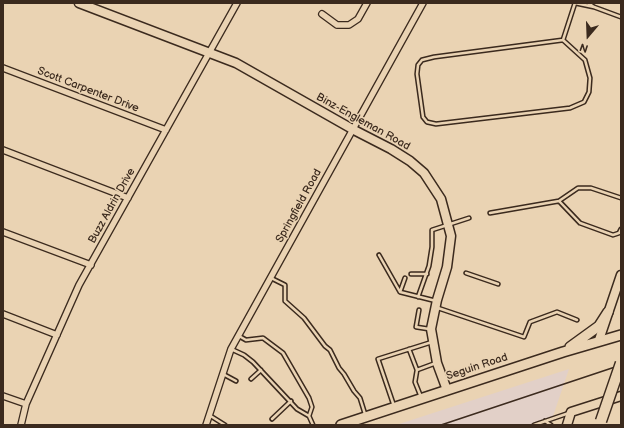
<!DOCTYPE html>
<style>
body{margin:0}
#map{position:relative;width:624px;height:428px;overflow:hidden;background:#ead3b3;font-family:"Balsamiq Sans",sans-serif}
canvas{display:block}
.frame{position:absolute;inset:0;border:4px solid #3b2a1e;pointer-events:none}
.north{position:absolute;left:568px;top:16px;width:40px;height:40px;-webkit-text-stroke:3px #ead3b3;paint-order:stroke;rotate:199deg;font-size:11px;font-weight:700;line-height:16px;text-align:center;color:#3b2a1e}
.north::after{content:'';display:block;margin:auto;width:14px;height:18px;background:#3b2a1e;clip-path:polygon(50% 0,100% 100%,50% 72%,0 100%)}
</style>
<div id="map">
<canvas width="624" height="428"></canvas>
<div class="frame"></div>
<div class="north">N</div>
</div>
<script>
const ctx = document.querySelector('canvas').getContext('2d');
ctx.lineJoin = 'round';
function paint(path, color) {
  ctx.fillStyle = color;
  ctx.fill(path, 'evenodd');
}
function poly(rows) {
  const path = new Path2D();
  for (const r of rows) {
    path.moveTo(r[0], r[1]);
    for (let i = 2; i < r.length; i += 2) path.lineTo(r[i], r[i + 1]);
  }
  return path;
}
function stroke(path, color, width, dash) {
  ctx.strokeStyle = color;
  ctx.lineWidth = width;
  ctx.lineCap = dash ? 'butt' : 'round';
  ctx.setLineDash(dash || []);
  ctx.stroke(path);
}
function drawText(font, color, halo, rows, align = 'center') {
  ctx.font = font + ' "Balsamiq Sans",sans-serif';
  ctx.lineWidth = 3;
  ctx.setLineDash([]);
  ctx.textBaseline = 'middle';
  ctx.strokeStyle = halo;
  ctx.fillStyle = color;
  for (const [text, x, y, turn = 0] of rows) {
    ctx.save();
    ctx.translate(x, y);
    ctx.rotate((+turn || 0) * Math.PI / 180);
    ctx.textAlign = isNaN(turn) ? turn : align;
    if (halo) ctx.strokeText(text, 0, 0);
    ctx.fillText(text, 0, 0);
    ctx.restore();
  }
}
paint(poly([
 [569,369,550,425,396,425]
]), '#e2d0c8');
const lane = poly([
 [575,3,594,7,588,3],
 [594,7,621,17],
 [563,40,585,60,590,78,589,92,584,102,570,108,436,124,427,122,423,117,417,74,418,65,422,60,434,57,563,40],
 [563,40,575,3],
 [559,201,580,223,613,235,619,233,621,229],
 [490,213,559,201,578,188,591,188,621,198],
 [379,255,400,292,436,301],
 [466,273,498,284],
 [411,274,427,274],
 [271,278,285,285,285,301,304,318,325,346,330,350,339,368,344,374,354,391,360,398,365,414],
 [400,292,405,278],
 [418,297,429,266,432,247,432,230,469,218],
 [438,308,524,337,530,322,557,312,577,320],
 [419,310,416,327,429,329],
 [239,336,246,340,263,338,283,353,309,398,312,407,309,416],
 [231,349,244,355,253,362,297,409,309,416,313,425],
 [409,349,417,370],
 [223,374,236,381],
 [251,379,261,370],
 [421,397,415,382,417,370,436,363],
 [394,406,378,359,432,342],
 [209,415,225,425],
 [272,419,291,401],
 [545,421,551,425],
 [534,425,569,413]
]);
const street = poly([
 [322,14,337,25,349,25,358,19,367,3],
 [3,68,166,130],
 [3,150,128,198],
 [3,232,91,265],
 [3,314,57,335],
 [3,396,26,404],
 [21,425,26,404,79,285,237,3],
 [206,425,231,349,423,3]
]);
const secondary = poly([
 [79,3,236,63,354,130,391,149,410,161,424,173,441,199,451,236,447,267,437,300,431,329,437,363,447,390],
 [599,340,621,275],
 [567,425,571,412,621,396]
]);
const primary = poly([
 [570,347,599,326,608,312],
 [341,425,563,352,621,335]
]);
stroke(lane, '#3b2a1e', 5.5);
stroke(street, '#3b2a1e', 8);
stroke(secondary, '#3b2a1e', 11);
stroke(primary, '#3b2a1e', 12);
stroke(lane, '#ead3b3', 2.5);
stroke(street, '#ead3b3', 5.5);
stroke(secondary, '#ead3b3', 8);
stroke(primary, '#ead3b3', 9);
stroke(poly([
 [441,425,621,365]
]), '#3b2a1e', 1.5);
const highwayBridge = poly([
 [601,421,621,363]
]);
stroke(highwayBridge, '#3b2a1e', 13, []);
stroke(highwayBridge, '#ead3b3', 10);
drawText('11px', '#3b2a1e', '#ead3b3', [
 ["Scott Carpenter Drive",88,90,21],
 ["Binz-Engleman Road",363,122,29],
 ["Buzz Aldrin Drive",112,206,-61],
 ["Springfield Road",299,206,-61],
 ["Seguin Road",477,367,-18]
]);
</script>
